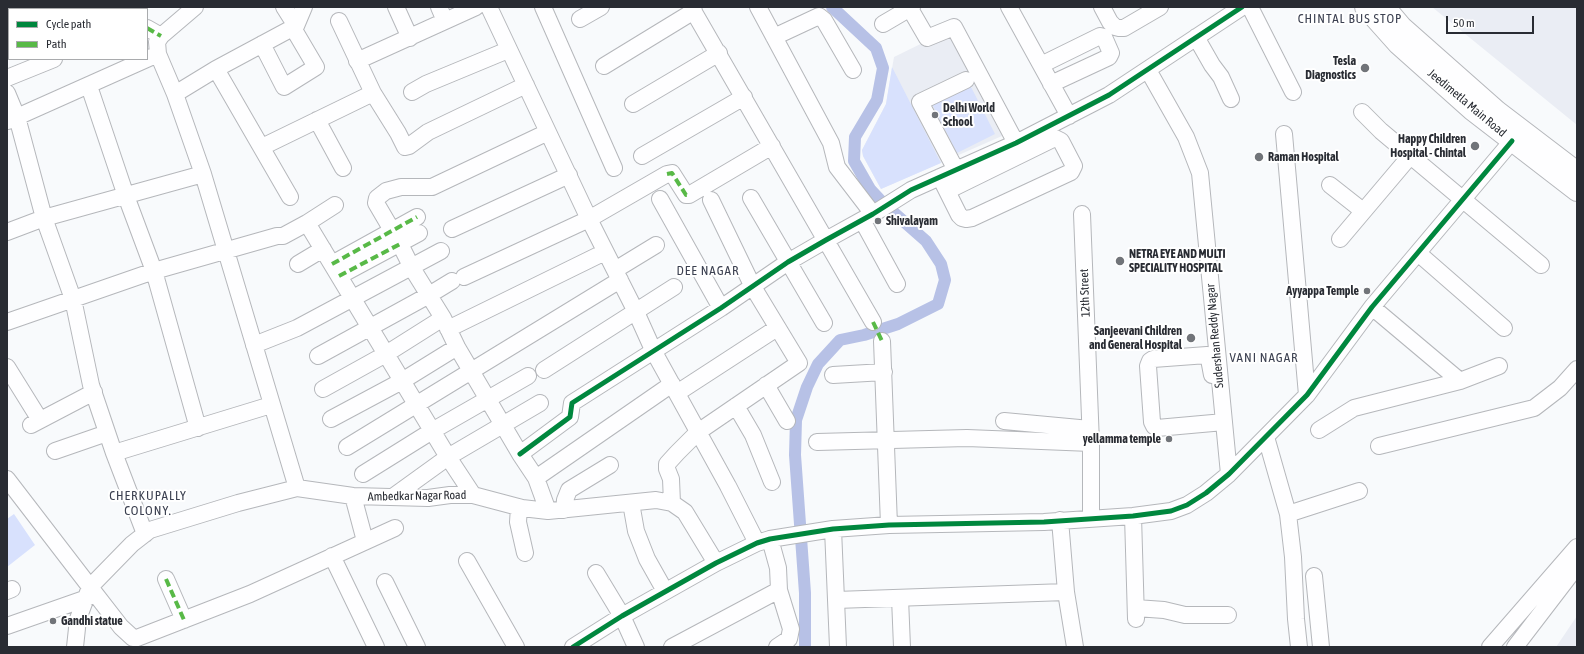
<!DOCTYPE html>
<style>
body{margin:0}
#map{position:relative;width:1584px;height:654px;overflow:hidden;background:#f8fafc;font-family:"Asap Condensed",sans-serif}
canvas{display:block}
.frame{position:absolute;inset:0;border:8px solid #292c33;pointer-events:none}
.legend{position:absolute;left:8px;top:8px;width:140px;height:52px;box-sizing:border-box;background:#fff;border:1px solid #a9abad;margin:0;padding:5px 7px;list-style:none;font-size:12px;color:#292c33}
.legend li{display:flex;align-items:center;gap:8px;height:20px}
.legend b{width:20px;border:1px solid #a9abad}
.scale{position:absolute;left:1446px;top:16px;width:88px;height:18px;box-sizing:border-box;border:2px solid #292c33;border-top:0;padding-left:5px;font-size:12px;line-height:14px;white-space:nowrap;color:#292c33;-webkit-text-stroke:3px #fff;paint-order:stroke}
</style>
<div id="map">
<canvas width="1584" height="654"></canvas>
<div class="frame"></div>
<ul class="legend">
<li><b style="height:5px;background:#00873e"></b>Cycle path</li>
<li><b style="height:5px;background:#58b947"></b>Path</li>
</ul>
<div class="scale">50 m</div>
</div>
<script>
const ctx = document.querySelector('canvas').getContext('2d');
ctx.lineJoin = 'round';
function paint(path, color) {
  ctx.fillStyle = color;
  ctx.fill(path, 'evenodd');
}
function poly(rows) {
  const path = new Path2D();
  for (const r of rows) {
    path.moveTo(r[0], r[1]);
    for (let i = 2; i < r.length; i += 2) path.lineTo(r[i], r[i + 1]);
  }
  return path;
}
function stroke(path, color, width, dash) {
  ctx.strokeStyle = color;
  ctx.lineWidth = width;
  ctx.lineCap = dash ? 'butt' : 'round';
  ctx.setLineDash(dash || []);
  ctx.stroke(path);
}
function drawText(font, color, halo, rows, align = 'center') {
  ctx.font = font + ' "Asap Condensed",sans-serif';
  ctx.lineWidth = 4;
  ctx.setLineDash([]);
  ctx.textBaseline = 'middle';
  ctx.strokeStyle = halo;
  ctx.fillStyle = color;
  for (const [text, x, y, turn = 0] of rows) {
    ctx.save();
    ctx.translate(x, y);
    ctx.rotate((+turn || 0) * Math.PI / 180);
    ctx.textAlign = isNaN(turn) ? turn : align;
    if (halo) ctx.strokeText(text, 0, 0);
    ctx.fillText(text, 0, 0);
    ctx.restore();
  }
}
paint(poly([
 [1432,7,1577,7,1577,125],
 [947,31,1002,136,881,189,863,156,862,150,886,104,894,57],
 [1577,616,1577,647,1556,647]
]), '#eaedf4');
paint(poly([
 [892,67,941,163,881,189,863,156,862,150,886,104],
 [970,85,995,134,957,153,932,104],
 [14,514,35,545,7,567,7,519]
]), '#d8e1fd');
stroke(poly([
 [805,647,805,593,795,455,796,420,807,387,818,364,840,340,864,335,898,324,938,304,945,280,941,264,926,241,884,204,870,189,854,161,855,137,877,100,883,68,876,48,832,7]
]), '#b7c1e6', 12);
const minor = poly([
 [284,7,296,26],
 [396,7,410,38],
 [439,7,445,21],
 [489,7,589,219,636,312,654,352,728,486,757,543],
 [543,7,614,168],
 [691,7,873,322],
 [758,7,831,143,837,167,873,214],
 [909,7,927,38,954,27,1016,143],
 [1009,7,1069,116],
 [1102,7,1110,22,1115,27,1119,28,1124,28,1160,7],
 [1250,7,1293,92],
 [65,9,69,7],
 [580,19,601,7],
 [339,21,373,93,398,133,405,147,409,146,428,132,526,85],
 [883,24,912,7],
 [147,28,161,36],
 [7,35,9,34],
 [774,37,819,16,824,20,853,70],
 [1196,37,1212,65,1221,77,1231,99],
 [262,44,284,87,316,67,293,28],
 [158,54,175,94,203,174,297,488],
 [357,61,476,7],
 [1041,65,1100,36,1104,37,1111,53,1109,57,1051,84],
 [604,66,694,11],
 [216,69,290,197],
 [1148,70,1186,137,1200,173,1229,474],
 [7,78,54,59],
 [89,86,126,196,154,271,198,428],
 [412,92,426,84,508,50],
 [7,93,17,117,44,218,73,299,91,385,114,453,145,534],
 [175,94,216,69,296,26,304,7],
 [633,104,719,53],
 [1362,112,1381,131,1541,265],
 [317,120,343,168],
 [8,121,158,54,157,42,161,36,195,7],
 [1284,134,1307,395],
 [262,147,373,93],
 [642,156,744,97],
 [956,170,920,102,966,80],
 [940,177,959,215,962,218,966,219,972,218,1071,172,1074,166,1061,141,1055,138,947,191],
 [1330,185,1363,211],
 [751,198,824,323],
 [660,199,721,308],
 [1082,214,1091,443],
 [862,220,897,284],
 [307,223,335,205],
 [452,229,569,175],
 [7,232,44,218,203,174],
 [1340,239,1411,155],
 [1418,253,1504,328],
 [298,264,323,249],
 [332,264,417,217],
 [615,270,656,245],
 [339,276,419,233],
 [464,277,589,219,667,174,672,173,686,195,689,195,772,146],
 [1372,307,1460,381],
 [7,322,154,271,277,236,283,236,307,223,448,457,473,495],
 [448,329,605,252],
 [882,341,889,525],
 [254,345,297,328,441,251],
 [318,356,429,295,452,281],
 [7,367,40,420],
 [544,370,674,287],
 [833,375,884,372],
 [1212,375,1209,359,1207,355,1153,359,1150,361,1148,366,1152,422,1154,426,1157,428,1224,422],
 [766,385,787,421],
 [323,389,386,354,443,318],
 [677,393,777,328],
 [736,406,753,435,772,482],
 [331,419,402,381,457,347],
 [1004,421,1090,429],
 [31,425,94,392],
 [1319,430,1354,408,1460,381,1499,366],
 [1266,437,1288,514,1293,557,1296,619,1299,647],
 [817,442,967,438,1091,443,1091,519],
 [1379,446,1534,408,1560,388,1577,369],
 [347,447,620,280],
 [55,451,107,433],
 [114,453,271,405],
 [520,454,570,417,572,403,721,308,788,262,826,240,873,214,911,190,1016,143,1109,95,1242,7],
 [363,474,432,431,528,376],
 [536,478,672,384],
 [7,479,90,587,121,627,133,638,137,638,250,594,395,528],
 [353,496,365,541],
 [394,496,448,457,540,403],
 [631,503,636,531,647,559,665,591],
 [672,503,671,479,667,469,667,464,677,453,698,432,799,363,753,287,711,200],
 [519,507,518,522,525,553],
 [564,510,565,500,569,490,610,465],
 [548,511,536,478,520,454,457,347,443,318,412,268,400,244,376,203,377,198,386,191,401,187,432,187,548,132],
 [1288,514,1359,491],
 [1133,516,1136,619],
 [1060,520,1066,592,1075,647],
 [833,529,838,647],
 [770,539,778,568,779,590,791,629,789,639,777,647],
 [332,556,376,647],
 [467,561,516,647],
 [596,573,622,616,636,647],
 [1314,576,1321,647],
 [166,579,184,620],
 [385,582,417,647],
 [7,591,12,589],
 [900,598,902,647],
 [836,600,1066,592],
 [1136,608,1164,610,1185,615,1228,615],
 [7,626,87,598],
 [75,647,78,619,90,587,132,544,150,530,238,503,297,488,353,496,428,498,450,495,473,495,522,508,548,511,656,500,672,503,685,512,716,563],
 [573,647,622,616,716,563,757,543,770,539,833,529,889,525,1044,522,1133,516,1171,511,1187,505,1206,493,1229,474,1307,395,1372,307,1512,141],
 [672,647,779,590],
 [1490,647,1577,547],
 [1515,647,1577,566]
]);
const major = poly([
 [1365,7,1398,44,1472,110,1577,191],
 [1385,7,1402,27,1497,111,1577,172]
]);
stroke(minor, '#b5b7bb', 18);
stroke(major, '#b5b7bb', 22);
stroke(minor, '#fefeff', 16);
stroke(major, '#fefeff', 20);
stroke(poly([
 [147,28,161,36],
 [667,174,672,173,686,195,689,195],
 [332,264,417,217],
 [339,276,400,244],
 [873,322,882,341],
 [166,579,184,620]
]), '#58b947', 4, [8, 4]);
stroke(poly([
 [520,454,570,417,572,403,721,308,788,262,826,240,873,214,911,190,1016,143,1109,95,1242,7],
 [573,647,622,616,716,563,757,543,770,539,833,529,889,525,1044,522,1133,516,1171,511,1187,505,1206,493,1229,474,1307,395,1372,307,1512,141]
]), '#00873e', 5);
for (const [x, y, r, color] of [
 [1365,68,5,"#717479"],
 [935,115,4,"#717479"],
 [1475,146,5,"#717479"],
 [1259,157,5,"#717479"],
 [878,221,4,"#717479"],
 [1120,261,5,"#717479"],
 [1367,291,4,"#717479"],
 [1191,338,5,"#717479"],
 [1169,439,4,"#717479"],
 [53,621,4,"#717479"]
]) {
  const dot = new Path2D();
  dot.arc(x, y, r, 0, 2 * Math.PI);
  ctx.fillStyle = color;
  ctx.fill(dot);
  stroke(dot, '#fff', 1.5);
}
drawText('bold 12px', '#292c33', '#fff', [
 ["Tesla",1356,61],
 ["Diagnostics",1356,75],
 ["Delhi World",943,108,"left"],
 ["School",943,122,"left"],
 ["Happy Children",1466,139],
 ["Hospital - Chintal",1466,153],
 ["Raman Hospital",1268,157,"left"],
 ["Shivalayam",886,221,"left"],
 ["NETRA EYE AND MULTI",1129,254,"left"],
 ["SPECIALITY HOSPITAL",1129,268,"left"],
 ["Ayyappa Temple",1359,291],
 ["Sanjeevani Children",1182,331],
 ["and General Hospital",1182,345],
 ["yellamma temple",1161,439],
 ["Gandhi statue",61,621,"left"]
], 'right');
drawText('12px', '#292c33', '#fff', [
 ["Jeedimetla Main Road",1467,103,40],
 ["12th Street",1085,293,-92],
 ["Sudershan Reddy Nagar",1215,336,-95],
 ["Ambedkar Nagar Road",417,496,-1]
]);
ctx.letterSpacing = '1px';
drawText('13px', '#3c4151', '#fff', [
 ["CHINTAL BUS STOP",1350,19],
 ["DEE NAGAR",708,271],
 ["VANI NAGAR",1264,358],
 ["CHERKUPALLY",148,496],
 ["COLONY.",148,511]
]);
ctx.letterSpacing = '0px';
</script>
